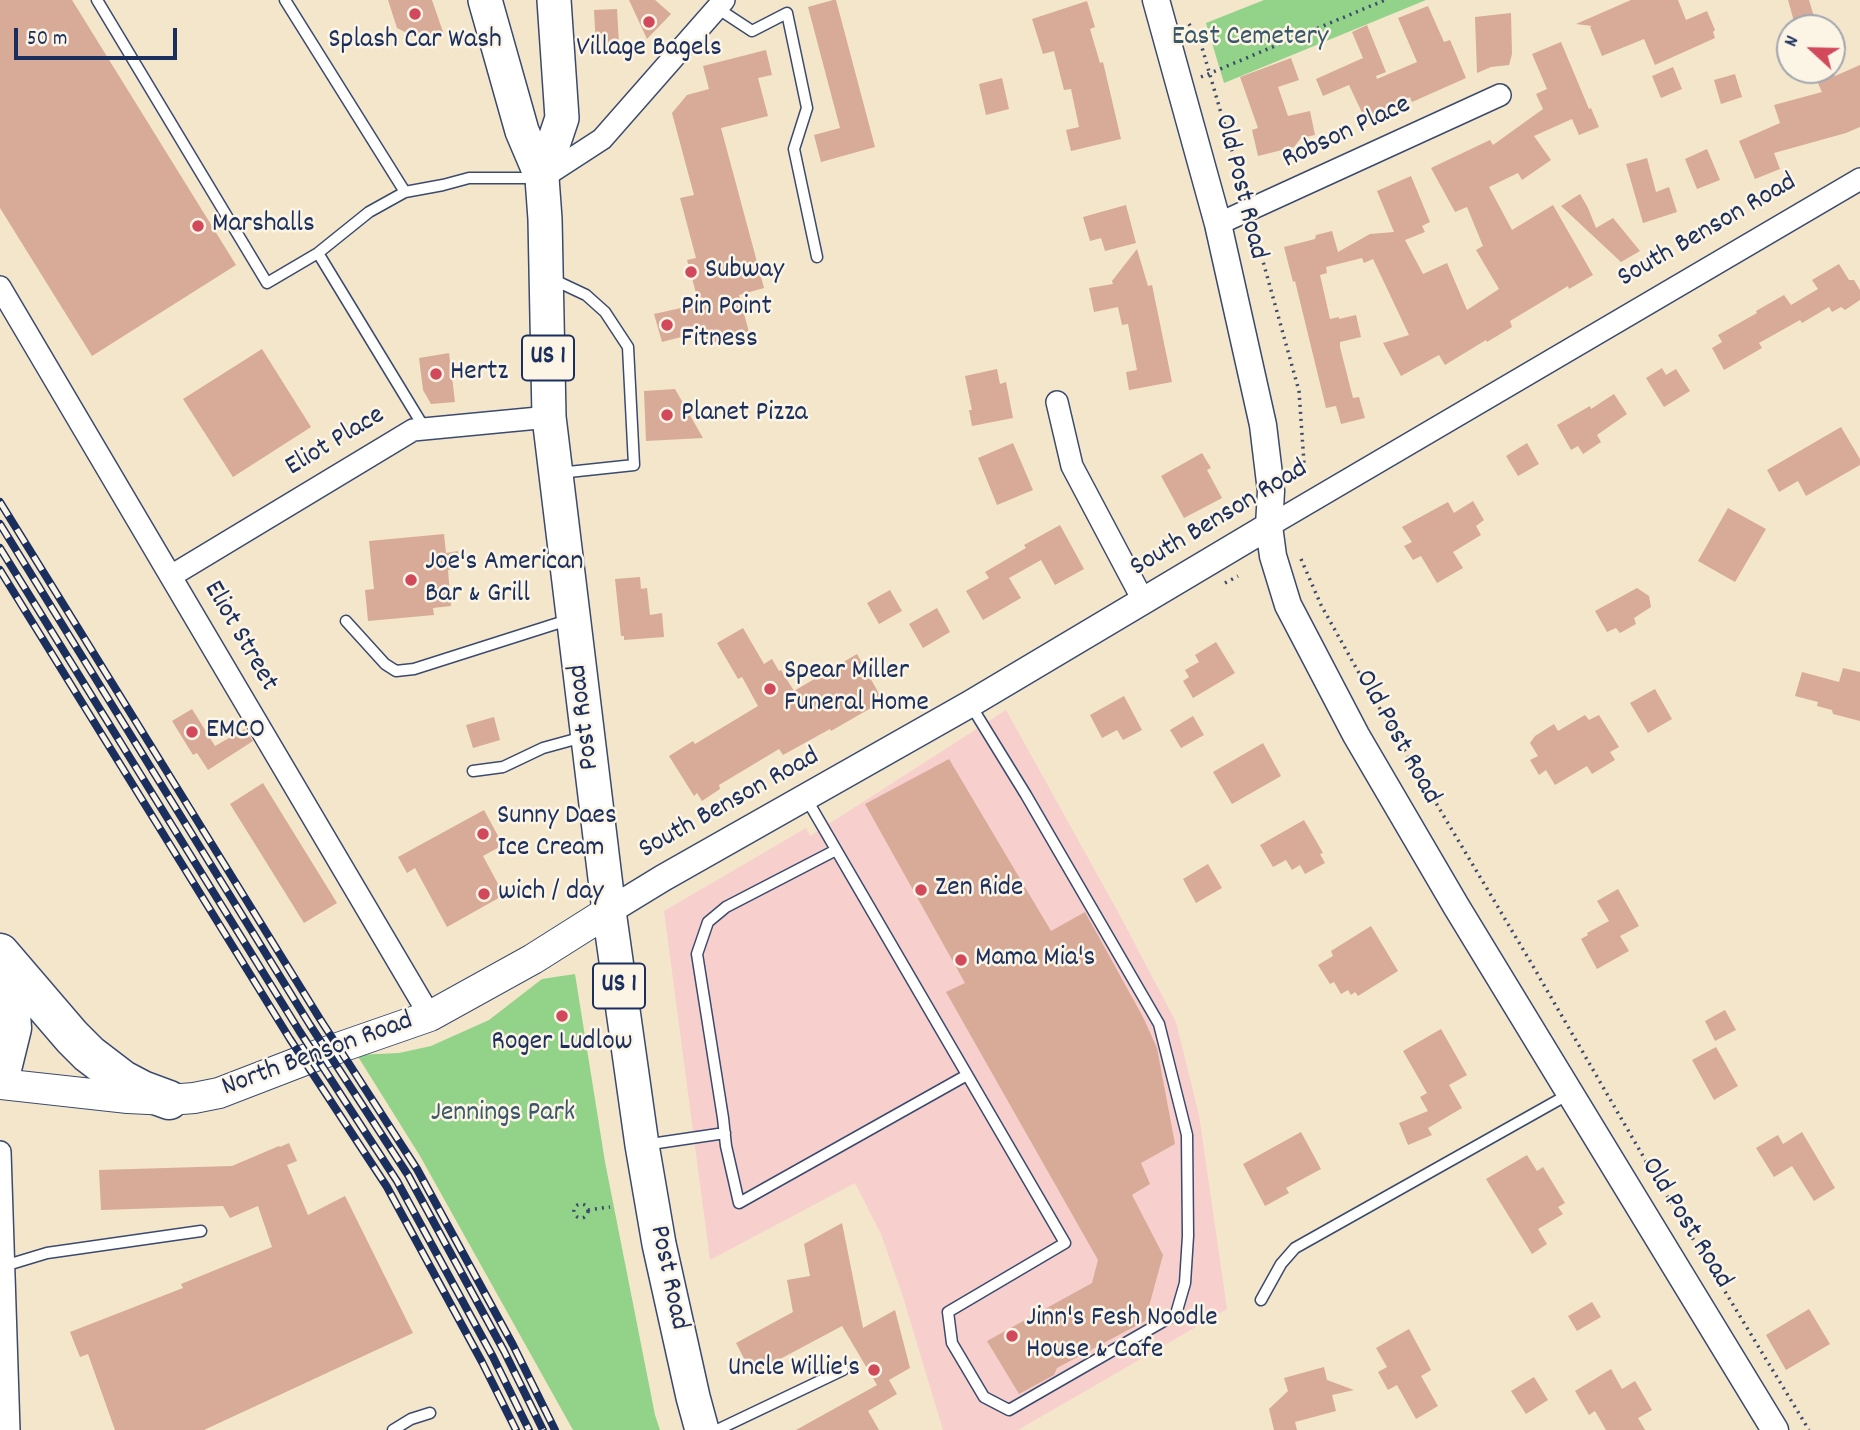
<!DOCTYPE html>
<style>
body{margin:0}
#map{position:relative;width:1860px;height:1430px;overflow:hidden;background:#f3e6cb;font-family:Dekko,sans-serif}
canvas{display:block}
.north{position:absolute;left:1776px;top:14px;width:70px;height:70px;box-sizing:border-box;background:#fcf5e5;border:2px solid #a2a6af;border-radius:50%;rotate:292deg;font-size:19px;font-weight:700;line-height:28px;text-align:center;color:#1b2f5e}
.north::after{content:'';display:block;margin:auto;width:24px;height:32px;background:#d1495b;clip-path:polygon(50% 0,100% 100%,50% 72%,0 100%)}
.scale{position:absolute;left:14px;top:28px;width:163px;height:32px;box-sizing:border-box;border:4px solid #1b2f5e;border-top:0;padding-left:9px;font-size:21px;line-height:24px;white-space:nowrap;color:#1b2f5e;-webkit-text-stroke:5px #fcf5e5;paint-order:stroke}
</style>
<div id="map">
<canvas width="1860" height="1430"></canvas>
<div class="north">N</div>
<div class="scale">50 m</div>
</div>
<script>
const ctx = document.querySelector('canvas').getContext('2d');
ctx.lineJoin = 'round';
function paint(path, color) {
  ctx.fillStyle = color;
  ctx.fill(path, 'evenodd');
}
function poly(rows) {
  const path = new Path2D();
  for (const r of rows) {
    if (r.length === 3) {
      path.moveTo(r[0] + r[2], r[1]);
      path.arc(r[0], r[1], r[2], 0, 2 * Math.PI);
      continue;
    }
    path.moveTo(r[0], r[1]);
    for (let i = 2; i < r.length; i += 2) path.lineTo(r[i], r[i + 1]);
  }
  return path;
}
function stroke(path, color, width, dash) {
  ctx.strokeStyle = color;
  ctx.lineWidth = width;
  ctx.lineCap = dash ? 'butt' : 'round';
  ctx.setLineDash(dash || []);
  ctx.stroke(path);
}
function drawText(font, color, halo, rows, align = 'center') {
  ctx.font = font + ' Dekko,sans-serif';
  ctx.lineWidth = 5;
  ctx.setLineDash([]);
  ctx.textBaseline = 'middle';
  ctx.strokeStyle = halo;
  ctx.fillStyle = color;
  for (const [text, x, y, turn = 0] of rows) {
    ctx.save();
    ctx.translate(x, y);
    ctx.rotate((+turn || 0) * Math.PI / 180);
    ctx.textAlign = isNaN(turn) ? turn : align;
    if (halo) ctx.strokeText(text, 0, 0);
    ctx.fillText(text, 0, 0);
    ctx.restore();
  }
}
paint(poly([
 [1006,710,1118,912,1176,1022,1199,1115,1227,1309,1018,1430,943,1430,903,1297,881,1234,855,1183,710,1260,664,911,806,828,810,836]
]), '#f7d0cd');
paint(poly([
 [1264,0,1426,0,1224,83,1206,23],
 [575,974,605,1162,655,1415,660,1430,573,1430,420,1156,357,1055,399,1053,431,1046,489,1020,542,979]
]), '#92d289');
paint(poly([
 [0,0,72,0,236,265,92,356,0,208],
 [388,0,432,0,443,32,431,37,417,35,410,37,407,33,397,28],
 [629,0,655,0,671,14,647,39],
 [833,0,836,0,875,147,821,162,814,135,840,128,808,7],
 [1631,0,1678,0,1686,20,1707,11,1715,30,1713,32,1715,38,1655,65,1644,39,1602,56,1590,27,1592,26,1576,24],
 [1788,0,1809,0,1815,20,1795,25],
 [1087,1,1095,27,1090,29,1100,63,1103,62,1121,139,1071,151,1066,130,1079,127,1071,89,1064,90,1054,51,1043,54,1032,19],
 [1428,6,1444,42,1450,40,1466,78,1412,102,1410,97,1365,119,1349,85,1323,96,1316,79,1363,58,1352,32,1367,25,1386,72,1376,76,1377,79,1417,62,1398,18],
 [617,9,619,44,596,46,594,10],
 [1511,13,1512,54,1509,65,1491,67,1477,73,1475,17],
 [1561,42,1589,109,1591,108,1599,127,1579,135,1572,119,1534,136,1551,160,1522,180,1518,173,1489,187,1512,230,1553,205,1593,275,1569,289,1568,286,1510,321,1512,327,1487,342,1486,340,1445,365,1439,355,1401,376,1383,343,1409,335,1373,259,1364,263,1362,258,1326,267,1327,273,1320,275,1330,319,1339,317,1339,319,1356,315,1361,337,1340,342,1340,347,1353,398,1359,397,1365,418,1341,424,1336,406,1326,408,1295,281,1293,282,1284,247,1315,239,1316,235,1332,231,1338,252,1370,234,1394,232,1377,191,1411,176,1430,222,1422,226,1425,232,1405,240,1423,274,1447,263,1467,310,1499,289,1476,250,1483,246,1467,207,1455,212,1431,168,1490,140,1493,145,1543,109,1536,94,1547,89,1532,54],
 [766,50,772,75,758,78,768,116,721,128,764,288,739,295,750,336,721,344,720,341,708,344,704,331,662,342,654,314,699,304,687,260,696,258,680,198,694,195,672,113,687,95,709,89,703,66],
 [1291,58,1299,80,1278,87,1288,116,1310,111,1315,135,1301,138,1294,147,1258,156,1252,130,1258,128,1240,77],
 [1860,65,1860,127,1846,133,1774,153,1780,169,1755,179,1739,141,1780,123,1774,105,1822,92,1812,70,1832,70,1835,76],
 [1673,67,1682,89,1661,98,1652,76],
 [1735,74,1742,97,1721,104,1714,80],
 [1002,78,1009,109,986,115,979,84],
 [1707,149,1720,180,1697,189,1685,159],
 [1647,158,1656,192,1669,187,1677,212,1643,223,1626,164],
 [1580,194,1588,208,1596,228,1613,218,1640,251,1621,262,1561,206],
 [1126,205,1136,243,1105,251,1101,238,1090,241,1083,217],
 [1137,249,1148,286,1152,285,1172,382,1129,390,1126,372,1137,370,1128,324,1122,325,1118,307,1094,312,1089,288,1113,284,1112,281],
 [1839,264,1849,280,1854,280,1860,290,1860,300,1845,310,1841,307,1832,312,1829,307,1802,323,1800,320,1759,343,1762,348,1724,370,1712,348,1722,342,1718,335,1757,313,1756,311,1784,295,1791,305,1818,289,1812,280],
 [262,349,311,427,233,477,183,399],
 [449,353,455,402,431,404,423,390,419,358],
 [1662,368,1666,375,1676,369,1690,391,1664,407,1646,378],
 [997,369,1000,384,1006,382,1013,418,972,426,969,410,972,410,965,376],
 [675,389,703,438,646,441,644,391],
 [1614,394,1627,414,1597,435,1601,442,1583,454,1578,446,1571,450,1557,425,1590,406,1591,409],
 [1841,427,1860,459,1860,465,1806,496,1798,481,1779,492,1767,470],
 [1013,443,1033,490,997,505,978,458],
 [1527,443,1539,464,1518,476,1506,456],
 [1202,453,1211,468,1207,470,1222,498,1184,518,1161,476],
 [1473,501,1484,520,1476,526,1481,535,1453,552,1463,568,1437,583,1421,556,1413,560,1404,546,1412,542,1402,527,1448,502,1454,513],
 [1728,508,1766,529,1735,582,1698,561],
 [1060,525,1084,569,1055,585,1041,560,1009,578,1021,598,983,620,966,591,989,578,985,572,1026,548,1024,545],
 [444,534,446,553,458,551,460,569,448,570,451,606,433,608,434,615,368,621,365,590,374,589,369,541],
 [640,577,641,589,647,588,650,615,662,613,664,637,624,640,624,636,621,636,615,579],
 [1637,588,1649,596,1651,607,1634,618,1636,624,1620,633,1616,628,1607,632,1595,611],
 [890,590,902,611,879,624,867,603],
 [937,608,950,632,923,648,909,624],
 [743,628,764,664,772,659,779,671,781,670,794,691,857,654,883,701,831,731,830,729,783,755,779,749,719,785,720,789,702,801,697,793,694,796,669,756,693,741,695,744,758,706,742,677,738,679,717,643],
 [1216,642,1235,673,1193,698,1183,681,1189,677,1185,670,1199,662,1195,655],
 [1843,668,1860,672,1860,721,1833,714,1832,710,1817,706,1818,702,1795,696,1802,672,1839,682],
 [1655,689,1672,719,1648,733,1630,703],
 [1124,696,1142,730,1123,740,1117,730,1102,738,1090,715],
 [192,709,215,746,245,729,253,741,208,770,197,753,193,755,172,721],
 [1585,715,1589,720,1599,715,1619,747,1610,752,1615,760,1592,774,1587,766,1555,785,1546,770,1539,775,1530,760,1538,756,1530,743,1535,736,1554,724,1558,731],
 [1193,716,1204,735,1181,748,1170,730],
 [494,717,500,740,473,748,466,725],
 [1263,743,1281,776,1232,804,1213,772],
 [949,759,1051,931,1085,912,1143,1017,1157,1048,1175,1144,1141,1163,1150,1184,1132,1195,1163,1255,1145,1321,1057,1368,1054,1375,1019,1394,987,1341,1092,1283,1098,1260,946,992,965,983,865,804],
 [263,783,337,903,304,923,230,804],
 [484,810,503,845,483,856,504,895,447,927,415,868,407,873,398,857],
 [1304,820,1323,853,1320,854,1325,863,1305,874,1300,865,1292,870,1286,860,1273,867,1260,845],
 [1208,864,1222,888,1196,903,1183,879],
 [1618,889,1639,926,1620,936,1629,951,1597,969,1581,939,1588,935,1587,933,1609,921,1597,901],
 [1371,926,1398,971,1358,996,1355,992,1351,995,1348,990,1341,994,1334,982,1330,984,1318,965,1333,956,1331,951],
 [1725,1010,1736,1030,1715,1041,1705,1021],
 [1441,1029,1467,1075,1449,1085,1462,1108,1428,1128,1432,1135,1408,1145,1399,1123,1428,1111,1420,1097,1427,1093,1403,1051],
 [1716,1047,1738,1086,1714,1100,1692,1060],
 [1301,1132,1321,1169,1286,1188,1289,1193,1265,1206,1243,1164],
 [1802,1132,1835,1188,1814,1201,1792,1166,1774,1177,1756,1148,1778,1135,1783,1144],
 [289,1143,297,1161,287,1165,308,1215,345,1196,413,1333,204,1430,115,1430,88,1354,80,1357,70,1332,183,1288,181,1284,272,1247,258,1206,230,1218,223,1206,101,1210,99,1170,232,1166,279,1146,280,1147],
 [1527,1155,1537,1171,1543,1167,1565,1203,1558,1207,1563,1214,1538,1229,1547,1244,1532,1254,1486,1179],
 [842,1223,863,1328,895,1310,910,1368,889,1380,897,1394,868,1411,879,1430,796,1430,877,1385,842,1326,752,1374,736,1343,793,1312,787,1280,810,1276,804,1244],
 [1592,1302,1601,1317,1577,1331,1568,1316],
 [1809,1309,1830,1344,1786,1370,1766,1335],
 [1409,1329,1431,1370,1421,1376,1438,1406,1416,1419,1397,1385,1388,1390,1378,1372,1387,1367,1376,1348],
 [1324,1367,1327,1380,1354,1390,1332,1395,1336,1411,1295,1422,1297,1430,1274,1430,1269,1409,1288,1391,1284,1378],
 [1611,1369,1622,1389,1635,1381,1652,1410,1638,1418,1645,1430,1606,1430,1595,1411,1589,1415,1575,1391],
 [1534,1377,1548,1400,1526,1414,1511,1391]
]), '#d8aa98');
const service = poly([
 [97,0,267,283,318,253,369,212,405,192,443,185,469,178,535,178],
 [285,0,405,192],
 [717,8,752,31,787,13,807,108,794,149,817,257],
 [318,253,425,429],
 [552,279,586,295,605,312,628,347,634,465,559,473],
 [346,621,385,664,396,671,414,669,571,619],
 [473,771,503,767,543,748,583,737],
 [806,798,1065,1243,948,1312,952,1343,984,1397,1009,1410,1176,1314,1185,1283,1188,1236,1187,1135,1159,1024,1026,795,970,704],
 [836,850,726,907,708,922,697,954,723,1118,726,1146,739,1203,967,1075],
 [644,1145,725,1133],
 [4,1266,47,1253,201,1231],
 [1261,1300,1281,1264,1295,1248,1569,1094],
 [393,1430,411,1419,430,1413],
 [717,1430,843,1370]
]);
const minor = poly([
 [542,178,602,139,724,0],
 [1218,224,1500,95],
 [0,287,430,1016],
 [1057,402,1072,466,1144,602],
 [1269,526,1860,179],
 [171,576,413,430,549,417],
 [0,1152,9,1430]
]);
const tertiary = poly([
 [1156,0,1218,224,1263,425,1271,491,1269,526,1273,556,1288,605,1356,735,1456,906,1775,1430],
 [609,911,663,878,970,704,1269,526]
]);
const secondary = poly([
 [0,1084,128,1098,169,1100,194,1098,219,1093,315,1056,430,1016,533,959,609,911]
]);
const primary = poly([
 [485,0,522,131,542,178],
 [554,0,562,118,542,178,545,219,549,417,609,911,642,1145,659,1244,693,1397,702,1430]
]);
const motorway = poly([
 [0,953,72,1037,89,1054,123,1080,142,1090,169,1100],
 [0,980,8,1000,11,1014,12,1028,0,1077]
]);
stroke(service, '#3b4a6e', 13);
stroke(minor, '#3b4a6e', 24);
stroke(tertiary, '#3b4a6e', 29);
stroke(secondary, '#3b4a6e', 32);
stroke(primary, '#3b4a6e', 36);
stroke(motorway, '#3b4a6e', 41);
stroke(poly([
 [1189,24,1201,44,1243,189],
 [1201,77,1385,0],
 [1254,229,1299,391,1304,463,1301,475],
 [1301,559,1321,605,1364,682,1530,961,1647,1163,1809,1430],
 [1225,583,1238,576],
 [581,1211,7],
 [588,1210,610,1207]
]), '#3b4a6e', 3.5, [2, 5]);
stroke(service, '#fff', 10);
stroke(minor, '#fff', 21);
stroke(tertiary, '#fff', 26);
stroke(secondary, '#fff', 30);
stroke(primary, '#fff', 33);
stroke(motorway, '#fff', 38);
const rail = poly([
 [0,502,320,1019,417,1169,513,1345,555,1430],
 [0,524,310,1025,408,1175,504,1351,543,1430],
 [0,548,300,1032,397,1181,493,1357,529,1430],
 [0,570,290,1039,387,1187,482,1362,516,1430]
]);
stroke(rail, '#1b2f5e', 8);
stroke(rail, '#fcf5e5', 5, [16]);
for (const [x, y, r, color] of [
 [415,14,7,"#d1495b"],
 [649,22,7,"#d1495b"],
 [198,226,7,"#d1495b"],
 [691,272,7,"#d1495b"],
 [667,325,7,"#d1495b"],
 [436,374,7,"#d1495b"],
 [667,415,7,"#d1495b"],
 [411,580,7,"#d1495b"],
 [770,689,7,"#d1495b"],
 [192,732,7,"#d1495b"],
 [483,834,7,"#d1495b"],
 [921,890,7,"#d1495b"],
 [484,894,7,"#d1495b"],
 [961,960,7,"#d1495b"],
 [562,1016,7,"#d1495b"],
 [1012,1336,7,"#d1495b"],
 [874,1370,7,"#d1495b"]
]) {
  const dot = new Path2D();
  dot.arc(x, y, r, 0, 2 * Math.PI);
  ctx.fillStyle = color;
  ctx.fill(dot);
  stroke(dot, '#fcf5e5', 2.5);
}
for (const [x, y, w] of [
 [548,358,52],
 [619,986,52]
]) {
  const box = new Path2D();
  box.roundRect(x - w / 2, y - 22.5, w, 45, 5);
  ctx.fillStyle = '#fcf5e5';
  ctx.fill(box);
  stroke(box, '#1b2f5e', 2);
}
drawText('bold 26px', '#1b2f5e', null, [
 ["US 1",548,358],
 ["US 1",619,986]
]);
drawText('28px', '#395869', '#fcf5e5', [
 ["East Cemetery",1250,39],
 ["Jennings Park",503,1115]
]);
drawText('28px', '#1b2f5e', '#fcf5e5', [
 ["Splash Car Wash",415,42,"center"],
 ["Village Bagels",649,50,"center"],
 ["Marshalls",212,226],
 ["Subway",705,272],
 ["Pin Point",681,309],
 ["Fitness",681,341],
 ["Hertz",450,374],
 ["Planet Pizza",681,415],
 ["Joe's American",425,564],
 ["Bar & Grill",425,596],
 ["Spear Miller",784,673],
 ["Funeral Home",784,705],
 ["EMCO",206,732],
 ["Sunny Daes",497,818],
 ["Ice Cream",497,850],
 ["Zen Ride",935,890],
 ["wich / day",498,894],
 ["Mama Mia's",975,960],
 ["Roger Ludlow",562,1044,"center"],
 ["Jinn's Fesh Noodle",1026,1320],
 ["House & Cafe",1026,1352],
 ["Uncle Willie's",860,1370,"right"]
], 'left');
drawText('28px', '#1b2f5e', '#fcf5e5', [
 ["Robson Place",1347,134,-25],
 ["Old Post Road",1239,187,76],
 ["South Benson Road",1708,232,-30],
 ["Eliot Place",336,443,-31],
 ["South Benson Road",1220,520,-31],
 ["Eliot Street",239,637,60],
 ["Post Road",586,717,-97],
 ["Old Post Road",1396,738,61],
 ["South Benson Road",730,805,-29],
 ["North Benson Road",318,1056,-20],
 ["Old Post Road",1685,1224,58],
 ["Post Road",667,1278,78]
]);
</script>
